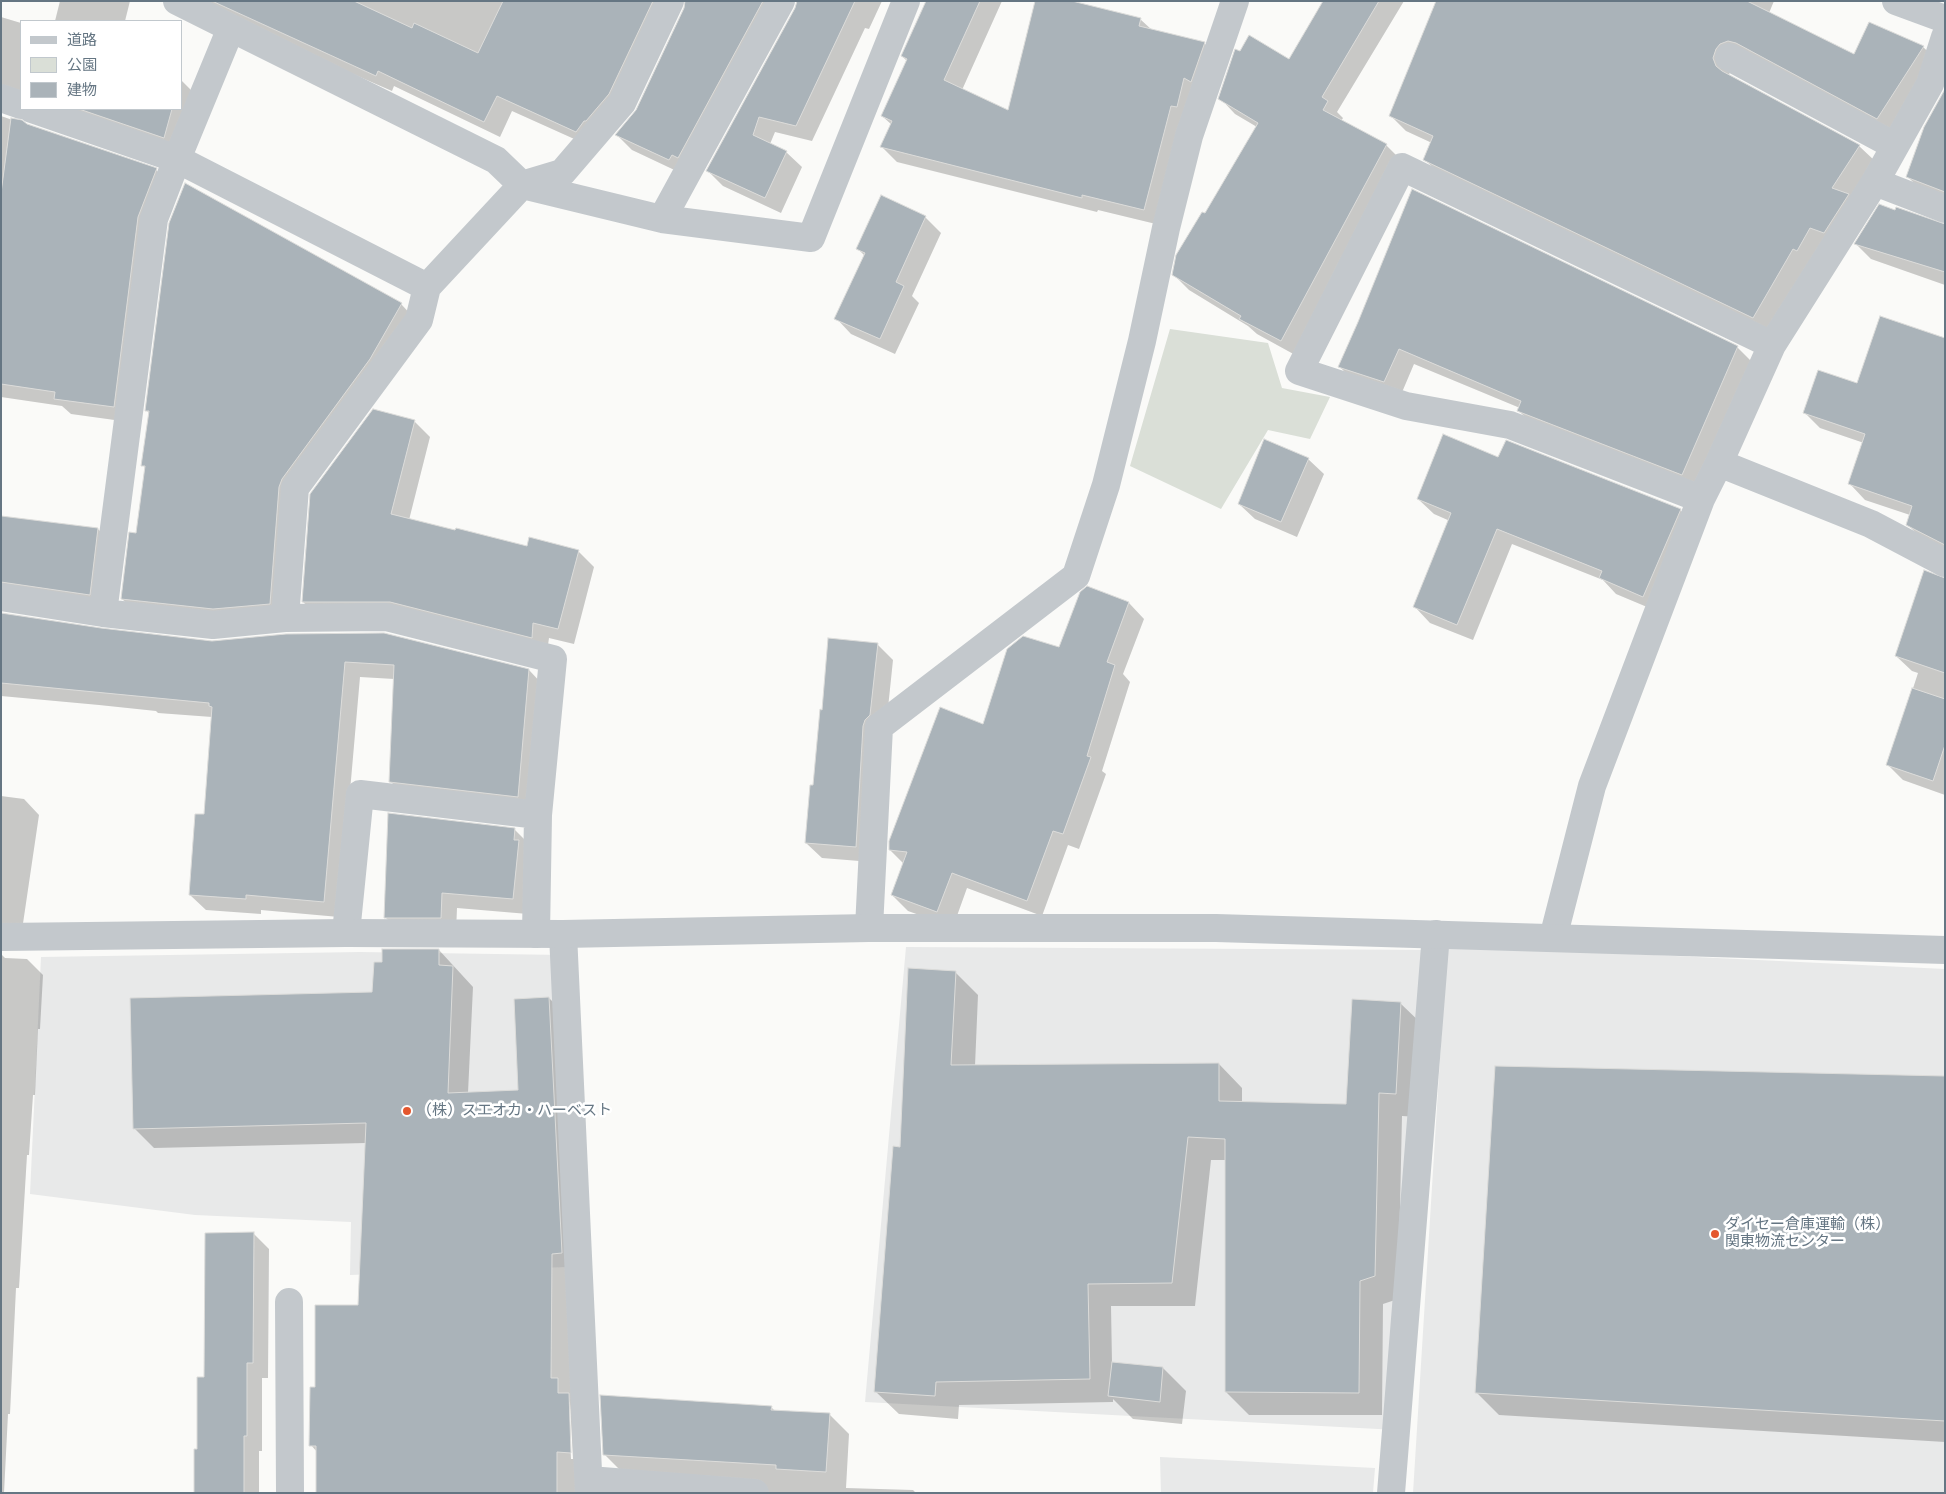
<!DOCTYPE html>
<meta charset="utf-8">
<style>
body{margin:0}
#map{position:relative;width:1946px;height:1494px;overflow:hidden;background:#fafaf8;font-family:Jost,"Noto Sans JP",sans-serif}
canvas{display:block}
.frame{position:absolute;inset:0;border:2px solid #657683;pointer-events:none}
.legend{position:absolute;left:20px;top:20px;width:162px;height:90px;box-sizing:border-box;background:#fff;border:1px solid #c1c8cd;margin:0;padding:6px 9px;list-style:none;font-size:15px;color:#657683}
.legend li{display:flex;align-items:center;gap:10px;height:25px}
.legend b{width:25px;border:1px solid #c1c8cd}
</style>
<div id="map">
<canvas width="1946" height="1494"></canvas>
<div class="frame"></div>
<ul class="legend">
<li><b style="height:6px;background:#c3c8cc"></b>道路</li>
<li><b style="height:14px;background:#dadfd7"></b>公園</li>
<li><b style="height:14px;background:#aab3b9"></b>建物</li>
</ul>
</div>
<script>
const ctx = document.querySelector('canvas').getContext('2d');
ctx.lineJoin = 'round';
function paint(path, color) {
  ctx.fillStyle = color;
  ctx.fill(path, 'evenodd');
}
function poly(rows) {
  const path = new Path2D();
  for (const r of rows) {
    path.moveTo(r[0], r[1]);
    for (let i = 2; i < r.length; i += 2) path.lineTo(r[i], r[i + 1]);
  }
  return path;
}
function stroke(path, color, width, dash) {
  ctx.strokeStyle = color;
  ctx.lineWidth = width;
  ctx.lineCap = dash ? 'butt' : 'round';
  ctx.setLineDash(dash || []);
  ctx.stroke(path);
}
function drawText(font, color, halo, rows, align = 'center') {
  ctx.font = font + ' Jost,"Noto Sans JP",sans-serif';
  ctx.lineWidth = 5;
  ctx.setLineDash([]);
  ctx.textBaseline = 'middle';
  ctx.strokeStyle = halo;
  ctx.fillStyle = color;
  for (const [text, x, y, turn = 0] of rows) {
    ctx.save();
    ctx.translate(x, y);
    ctx.rotate((+turn || 0) * Math.PI / 180);
    ctx.textAlign = isNaN(turn) ? turn : align;
    if (halo) ctx.strokeText(text, 0, 0);
    ctx.fillText(text, 0, 0);
    ctx.restore();
  }
}
paint(poly([
 [1447,945,1945,969,1945,1493,1413,1493],
 [906,947,1435,950,1397,1430,865,1402],
 [360,952,564,955,568,1267,350,1275,351,1222,195,1215,30,1194,41,957],
 [1160,1457,1375,1468,1373,1493,1161,1493]
]), '#e8e9e9');
paint(poly([
 [1170,329,1268,343,1282,388,1330,397,1310,439,1268,430,1221,509,1130,466]
]), '#dadfd7');
paint(poly([
 [60,1,130,1,125,21,55,21],
 [193,1,683,1,592,147,512,111,500,137,394,86,392,91,284,44],
 [687,1,794,1,685,175,632,150,617,135,637,110,685,8],
 [798,1,882,1,869,29,865,28,812,141,775,132,770,144,786,152,802,167,781,213,723,186,708,171,796,9],
 [927,1,1002,1,962,90,1009,111,1140,19,1152,30,1204,43,1220,59,1160,225,1098,210,1097,212,897,162,882,147,892,125,882,116,907,61,902,56],
 [1324,1,1404,1,1337,112,1343,118,1341,121,1386,145,1401,160,1297,356,1257,334,1248,326,1189,290,1173,274,1205,215,1257,127,1235,114,1220,98,1289,61],
 [1437,1,1774,1,1769,13,1855,56,1923,47,1939,62,1893,133,1731,65,1729,76,1859,146,1875,161,1768,333,1441,175,1425,160,1432,143,1406,131,1391,116],
 [1,17,21,23,21,98,1,112],
 [181,80,196,95,180,153,48,109,181,109],
 [1945,92,1945,201,1924,193,1908,177],
 [1,116,156,170,172,185,129,422,71,414,62,406,1,397],
 [1412,191,1737,347,1753,363,1698,490,1534,426,1519,411,1520,408,1414,364,1400,397,1355,383,1340,367],
 [925,217,941,233,912,296,919,303,895,354,851,334,836,318,865,256,858,249],
 [1945,225,1945,285,1871,259,1856,244],
 [401,304,416,320,297,495,286,619,138,614,122,599,137,534,146,469,143,465,150,414,146,410],
 [1858,385,1945,392,1945,552,1923,540,1907,524,1910,515,1865,500,1850,484,1864,443,1820,428,1805,413],
 [414,421,430,437,409,520,528,547,578,551,594,567,574,644,549,638,547,652,319,617,303,602],
 [1308,459,1324,474,1297,537,1255,519,1239,504],
 [1499,459,1680,510,1696,525,1659,612,1616,594,1603,580,1512,544,1473,640,1430,623,1415,607,1450,521,1434,514,1418,499],
 [1,516,98,529,113,545,105,610,1,610],
 [1087,588,1129,603,1144,619,1123,674,1130,682,1102,771,1106,774,1079,849,1068,845,1042,916,967,888,953,927,908,911,892,895,904,864,890,850,984,725,1060,649],
 [1945,588,1945,795,1903,780,1888,765,1918,673,1912,671,1896,656],
 [1,614,101,630,211,642,529,670,544,686,533,812,406,797,390,781,394,679,360,677,339,917,261,910,261,914,206,910,190,895,205,816,212,717,158,713,156,711,99,705,1,696],
 [877,644,893,660,872,862,822,858,806,843,814,786],
 [1,796,24,799,39,815,21,937,1,951],
 [514,829,530,845,528,914,457,908,456,933,401,933,385,917],
 [439,950,473,987,468,1093,520,1091,549,998,569,1018,576,1493,317,1493,317,1452,311,1445,316,1388,359,1306,366,1143,154,1148,134,1128,373,993,383,963],
 [568,1400,570,1403,573,1459,571,1459],
 [1,954,5,958,27,959,43,975,40,1029,38,1029,35,1095,33,1095,29,1155,27,1155,19,1288,16,1288,10,1414,8,1414,4,1493,1,1493],
 [955,972,978,995,975,1066,1219,1064,1242,1088,1242,1103,1347,1105,1400,1003,1424,1026,1419,1117,1402,1116,1398,1299,1383,1304,1382,1415,1249,1415,1226,1392,1226,1160,1211,1160,1195,1306,1111,1306,1112,1363,1163,1368,1186,1391,1182,1424,1133,1419,1113,1399,1113,1402,959,1405,958,1419,899,1414,875,1391,901,1148],
 [1945,1077,1945,1442,1499,1415,1476,1392],
 [254,1234,269,1249,268,1378,262,1378,262,1451,259,1451,259,1493,195,1493,205,1379],
 [771,1407,775,1411,829,1414,849,1434,846,1488,913,1490,916,1493,725,1493,624,1474,604,1454]
]), '#0003');
const building = poly([
 [212,1,354,1,412,28,414,23,478,53,503,1,653,1,609,94,586,121,584,121,576,132,497,96,484,122,378,71,376,76,212,1],
 [685,1,763,1,678,158,672,155,669,160,615,135,636,110,684,8,685,1],
 [797,1,855,1,796,126,759,117,753,135,787,151,765,198,706,171,795,8,797,1],
 [926,1,980,1,944,80,1008,110,1035,1,1072,1,1141,18,1139,26,1205,42,1191,82,1184,78,1177,107,1171,106,1144,210,1082,195,1082,198,880,147,892,121,881,116,907,59,901,56,926,1],
 [1323,1,1379,1,1322,97,1328,101,1323,110,1387,144,1281,341,1239,319,1241,316,1172,275,1176,255,1202,212,1205,213,1258,123,1218,99,1235,49,1240,51,1249,35,1289,59,1323,1],
 [1436,1,1747,1,1854,54,1869,22,1924,46,1877,119,1736,43,1728,41,1720,44,1716,49,1713,58,1716,66,1722,71,1860,145,1832,188,1849,194,1824,233,1810,228,1797,251,1793,249,1753,318,1423,160,1433,136,1389,116,1436,1],
 [1945,89,1945,192,1906,177,1924,127,1945,89],
 [79,109,172,109,164,138,79,109],
 [11,118,22,120,27,124,157,168,138,217,114,407,54,399,55,392,1,384,1,193,11,118],
 [185,183,402,303,370,359,282,479,279,487,270,604,213,609,121,599,129,532,136,533,145,466,141,466,149,411,145,411,169,223,185,183],
 [1412,189,1738,346,1682,475,1517,411,1521,401,1399,349,1384,382,1338,367,1358,322,1412,189],
 [881,195,926,216,896,282,904,286,880,339,834,319,865,253,856,249,881,195],
 [1879,204,1895,210,1896,207,1945,224,1945,272,1854,244,1879,204],
 [1880,316,1945,338,1945,545,1906,525,1912,506,1848,484,1865,434,1803,413,1818,370,1857,383,1880,316],
 [373,409,415,420,391,514,455,530,456,528,527,546,529,537,579,550,558,629,533,623,532,638,390,602,302,602,310,494,373,409],
 [1443,434,1498,457,1506,440,1681,509,1643,597,1599,578,1602,571,1497,529,1457,625,1413,607,1451,513,1417,499,1443,434],
 [1264,439,1309,458,1281,522,1238,504,1264,439],
 [1,516,98,528,90,595,1,582,1,516],
 [1924,570,1945,578,1945,673,1895,656,1924,570],
 [1087,586,1129,602,1107,662,1115,665,1087,756,1091,757,1063,834,1053,831,1027,901,952,873,937,912,891,895,907,852,889,850,889,841,940,707,983,724,1007,649,1023,636,1059,647,1080,592,1087,586],
 [1,613,101,628,212,641,286,634,384,633,529,669,518,797,389,782,394,665,345,662,324,902,246,895,246,899,189,895,195,814,204,814,212,707,209,706,209,703,1,683,1,613],
 [828,638,878,643,870,715,865,720,863,726,856,847,805,843,810,785,813,785,820,709,822,710,828,638],
 [1912,688,1945,699,1945,745,1933,781,1886,765,1912,688],
 [388,813,515,828,514,840,519,840,513,899,442,893,441,918,384,918,388,813],
 [382,949,439,949,439,965,453,966,448,1093,518,1090,514,999,549,997,562,1253,552,1254,551,1378,558,1378,558,1393,569,1393,571,1453,557,1452,557,1493,316,1493,316,1446,309,1446,310,1387,315,1387,315,1305,358,1305,366,1123,133,1129,130,998,372,992,374,962,382,962,382,949],
 [908,968,956,971,951,1065,1219,1063,1219,1101,1346,1104,1352,999,1401,1002,1396,1094,1379,1093,1375,1276,1360,1281,1359,1393,1225,1392,1225,1139,1188,1137,1172,1283,1088,1284,1090,1379,936,1382,935,1396,874,1392,893,1146,900,1147,908,968],
 [1495,1066,1945,1076,1945,1421,1475,1393,1495,1066],
 [254,1232,253,1363,247,1363,247,1436,244,1436,244,1493,194,1493,194,1449,197,1449,197,1377,204,1377,205,1233,254,1232],
 [1112,1362,1163,1367,1160,1402,1108,1396,1112,1362],
 [600,1395,772,1406,771,1410,830,1413,826,1472,776,1469,776,1465,603,1455,600,1395]
]);
paint(building, '#aab3b9');
stroke(building, '#dcdcda', 1);
stroke(poly([
 [1896,1,1945,19],
 [231,28,496,160,522,185,662,219,811,238,906,1],
 [1729,57,1895,146],
 [1,98,21,105],
 [32,109,177,159,231,28,177,1],
 [1875,182,1945,209],
 [662,219,781,1],
 [1719,463,1871,524,1945,563],
 [1701,499,1510,425,1406,406,1299,371,1402,167,1772,345],
 [1,597,103,613,213,625,285,618,386,617,553,659,538,815,536,934],
 [103,613,154,219,177,159,427,287],
 [285,618,295,488,419,320,427,287,522,185,562,173,622,103,670,1],
 [869,928,879,727,1076,576,1106,485,1142,341,1166,228,1189,136,1235,1],
 [346,933,360,794,538,815],
 [563,934,589,1493],
 [1553,938,1592,786,1701,499,1719,463,1772,345,1875,182,1930,84,1945,37],
 [289,1302,290,1493],
 [589,1480,755,1493],
 [1391,1493,1436,934]
]), '#c3c8cc', 28);
stroke(poly([
 [1,937,346,933,563,934,869,928,1216,928,1945,950]
]), '#c3c8cc', 28);
for (const [x, y, r, color] of [
 [407,1111,5,"#e4572e"],
 [1715,1234,5,"#e4572e"]
]) {
  const dot = new Path2D();
  dot.arc(x, y, r, 0, 2 * Math.PI);
  ctx.fillStyle = color;
  ctx.fill(dot);
  stroke(dot, '#fff', 2);
}
drawText('15px', '#657683', '#fff', [
 ["（株）スエオカ・ハーベスト",417,1111],
 ["ダイセー倉庫運輸（株）",1725,1225],
 ["関東物流センター",1725,1242]
], 'left');
</script>
